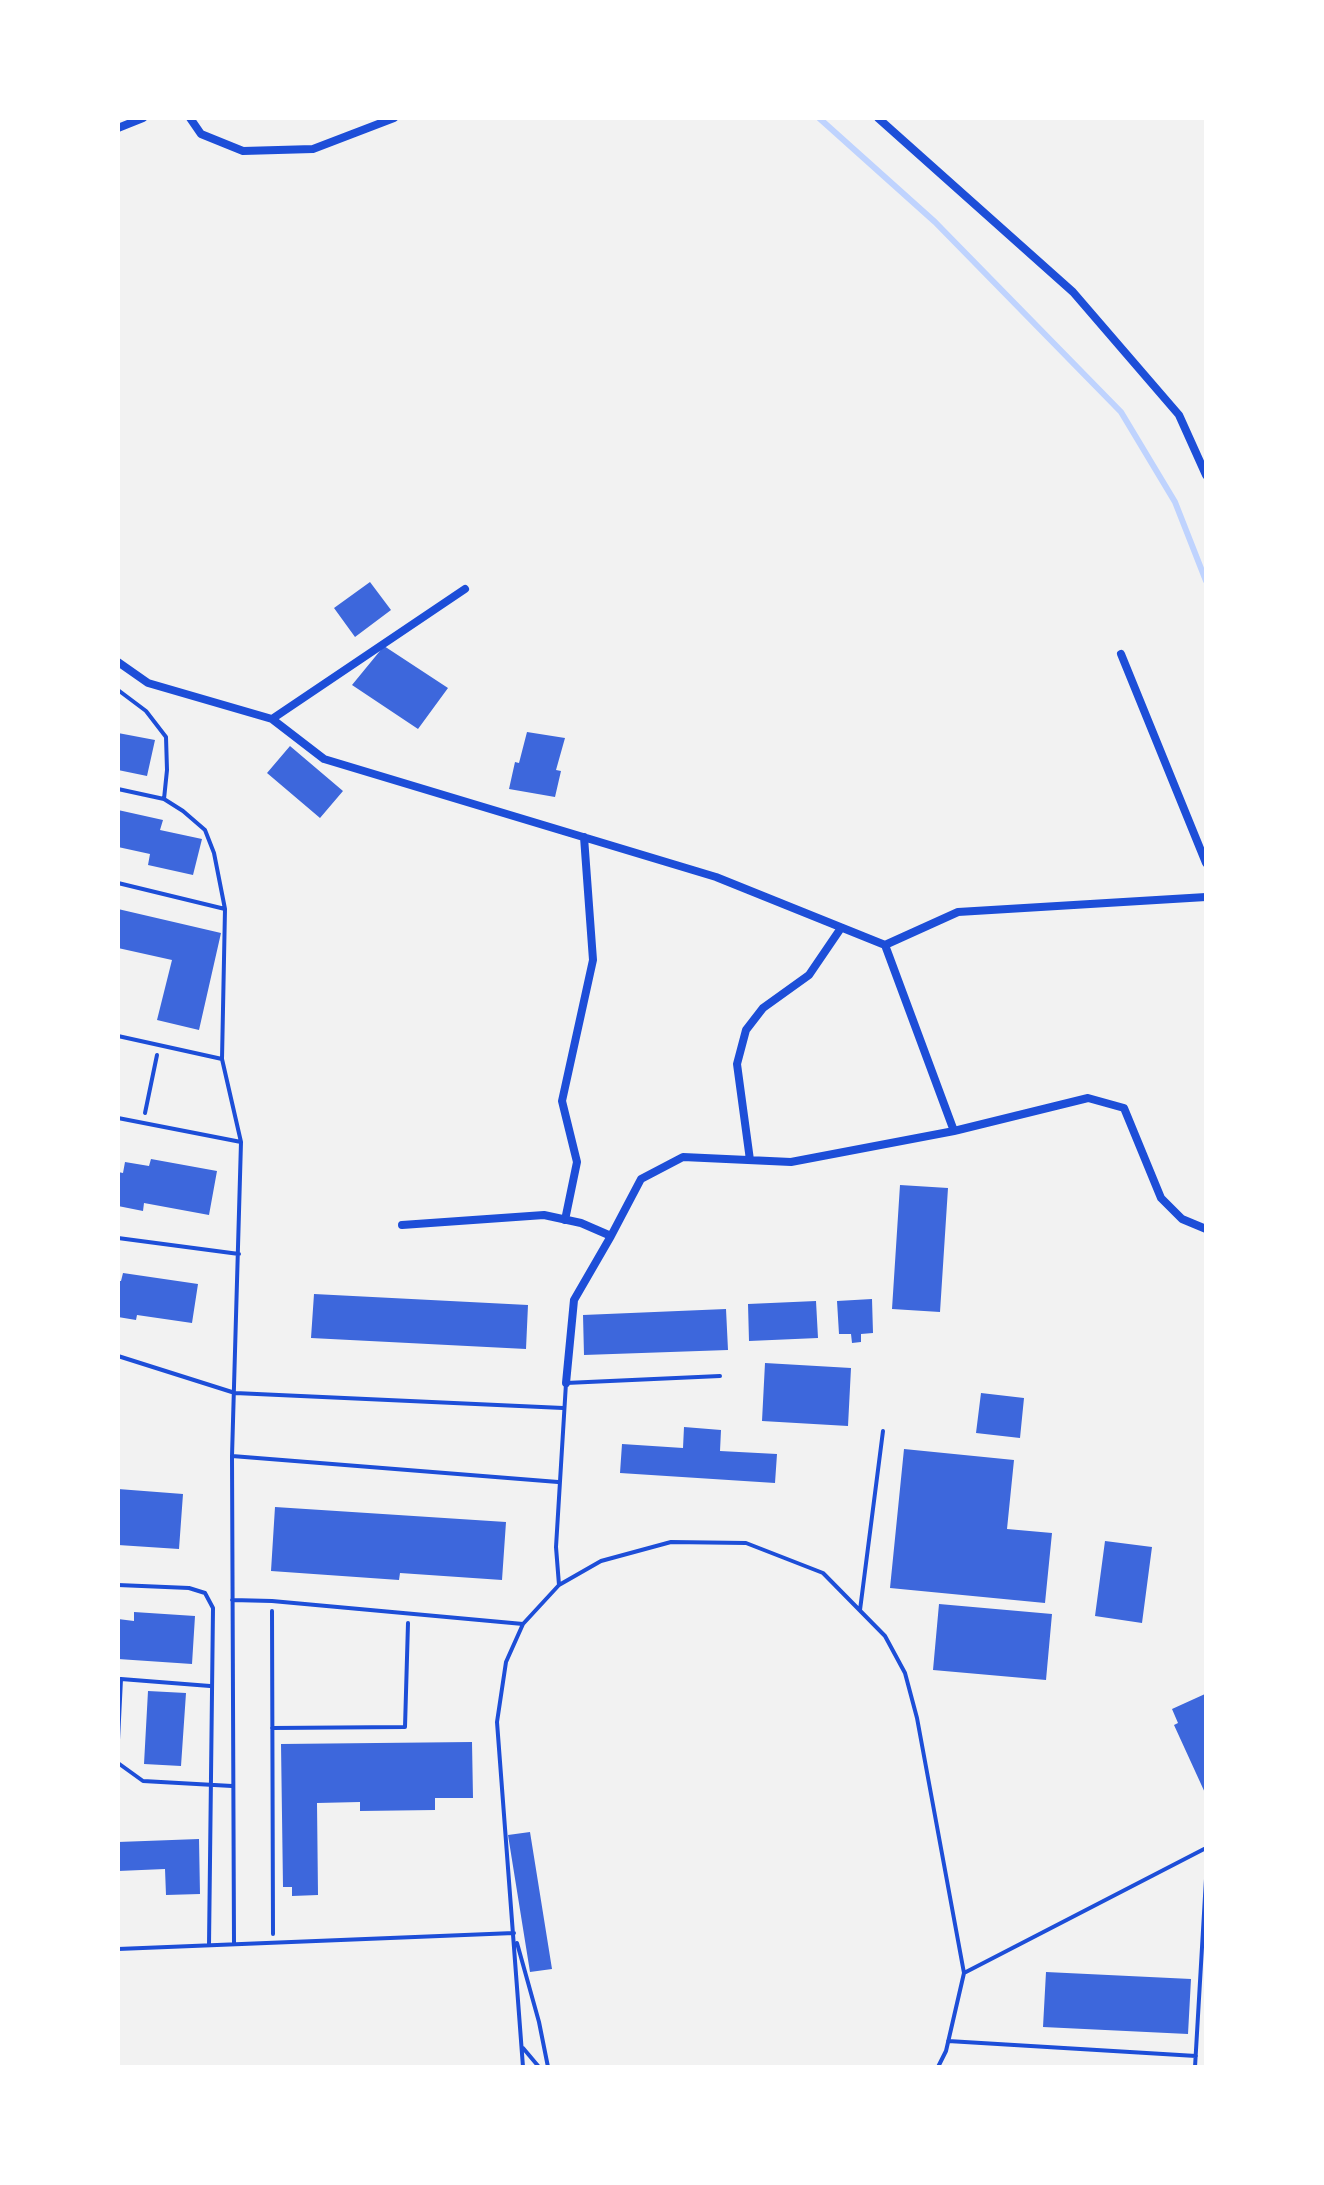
<!DOCTYPE html>
<style>
body{margin:0}
#map{position:relative;width:1324px;height:2185px;overflow:hidden;background:#f2f2f2;font-family:Rubik,sans-serif}
canvas{display:block}
.frame{position:absolute;inset:0;border:120px solid #fff;pointer-events:none}
</style>
<div id="map">
<canvas width="1324" height="2185"></canvas>
<div class="frame"></div>
</div>
<script>
const ctx = document.querySelector('canvas').getContext('2d');
ctx.lineJoin = 'round';
function poly(rows) {
  const path = new Path2D();
  for (const r of rows) {
    path.moveTo(r[0], r[1]);
    for (let i = 2; i < r.length; i += 2) path.lineTo(r[i], r[i + 1]);
  }
  return path;
}
function stroke(path, color, width, dash) {
  ctx.strokeStyle = color;
  ctx.lineWidth = width;
  ctx.lineCap = dash ? 'butt' : 'round';
  ctx.setLineDash(dash || []);
  ctx.stroke(path);
}
function paint(path, color) {
  ctx.fillStyle = color;
  ctx.fill(path, 'evenodd');
}
stroke(poly([
 [819,118,935,222,1121,412,1175,502,1206,581]
]), '#bfd3fe', 6);
paint(poly([
 [370,582,391,610,355,637,334,608],
 [384,646,448,688,418,729,352,685],
 [527,732,565,738,556,770,561,771,555,797,509,789,515,762,519,763],
 [118,733,155,740,147,776,118,770],
 [290,746,343,791,320,818,267,773],
 [118,810,163,820,160,830,202,839,193,875,148,865,150,854,118,847],
 [118,909,221,933,199,1030,157,1020,172,960,118,948],
 [151,1159,217,1171,209,1215,144,1203,143,1211,118,1206,118,1172,123,1173,125,1162,149,1166],
 [900,1185,948,1188,940,1312,892,1309],
 [123,1273,198,1284,192,1323,137,1315,136,1320,118,1317,118,1281,121,1281],
 [314,1294,528,1305,526,1349,311,1338],
 [872,1299,873,1333,861,1334,861,1342,852,1343,851,1334,839,1334,837,1301],
 [816,1301,818,1338,749,1341,748,1304],
 [726,1309,728,1350,584,1355,583,1315],
 [765,1363,851,1368,848,1426,762,1421],
 [981,1393,1024,1398,1020,1438,976,1433],
 [684,1427,721,1430,720,1451,777,1454,775,1483,620,1473,622,1444,683,1448],
 [904,1449,1014,1460,1007,1529,1052,1533,1045,1603,890,1588],
 [118,1489,183,1494,179,1549,118,1545],
 [275,1507,506,1522,502,1580,400,1573,399,1580,271,1571],
 [1105,1541,1152,1547,1142,1623,1095,1616],
 [939,1604,1052,1614,1046,1680,933,1670],
 [134,1612,195,1616,192,1664,118,1659,118,1619,134,1621],
 [148,1691,186,1693,181,1766,144,1764],
 [1205,1694,1206,1697,1206,1795,1174,1725,1178,1723,1172,1709],
 [472,1742,473,1798,435,1798,435,1810,360,1811,360,1802,317,1803,318,1895,292,1896,292,1887,283,1887,281,1744],
 [530,1832,552,1969,530,1972,508,1835],
 [199,1839,200,1894,166,1895,165,1869,118,1871,118,1842],
 [1046,1972,1191,1979,1188,2034,1043,2027]
]), '#3d67dc');
stroke(poly([
 [145,1113,157,1055],
 [272,1611,273,1934],
 [272,1728,405,1727,408,1623]
]), '#1d4ed8', 4);
stroke(poly([
 [118,690,146,711,166,737,167,770,164,799],
 [118,789,164,799,183,811,205,830,214,853,225,909,222,1059,241,1142,232,1456,234,1944],
 [118,883,225,909],
 [118,1036,222,1059],
 [118,1118,241,1142],
 [118,1238,239,1254],
 [118,1356,235,1393,563,1408],
 [232,1456,558,1482],
 [118,1585,189,1588,205,1593,213,1608,209,1945],
 [559,1585,556,1547,566,1383,720,1376],
 [232,1600,272,1601,523,1624],
 [860,1610,883,1431],
 [118,1679,121,1679,118,1740],
 [121,1679,210,1686],
 [118,1763,143,1781,232,1786],
 [517,1943,539,2022,548,2067],
 [118,1949,514,1933],
 [964,1973,1206,1848],
 [948,2041,1196,2056],
 [523,2048,539,2067],
 [523,2067,497,1722,506,1662,523,1624,559,1585,601,1561,671,1542,746,1543,823,1573,885,1636,905,1673,917,1718,964,1973,946,2051,938,2067],
 [1195,2067,1206,1879]
]), '#1d4ed8', 4);
stroke(poly([
 [190,118,201,134,243,151,313,149,394,118],
 [878,118,1073,292,1179,415,1206,475],
 [118,128,143,118],
 [1121,654,1206,863],
 [118,662,148,683,272,719,324,759,716,877,885,945,954,1131],
 [272,719,465,589],
 [885,945,958,912,1206,897],
 [750,1160,737,1064,746,1030,763,1008,809,975,841,928],
 [565,1220,577,1162,562,1101,593,960,584,837],
 [402,1225,544,1215,581,1223,611,1236,641,1179,683,1157,791,1162,954,1131,1088,1098,1124,1108,1161,1198,1182,1219,1206,1229],
 [566,1383,574,1300,611,1236]
]), '#1d4ed8', 8);
</script>
